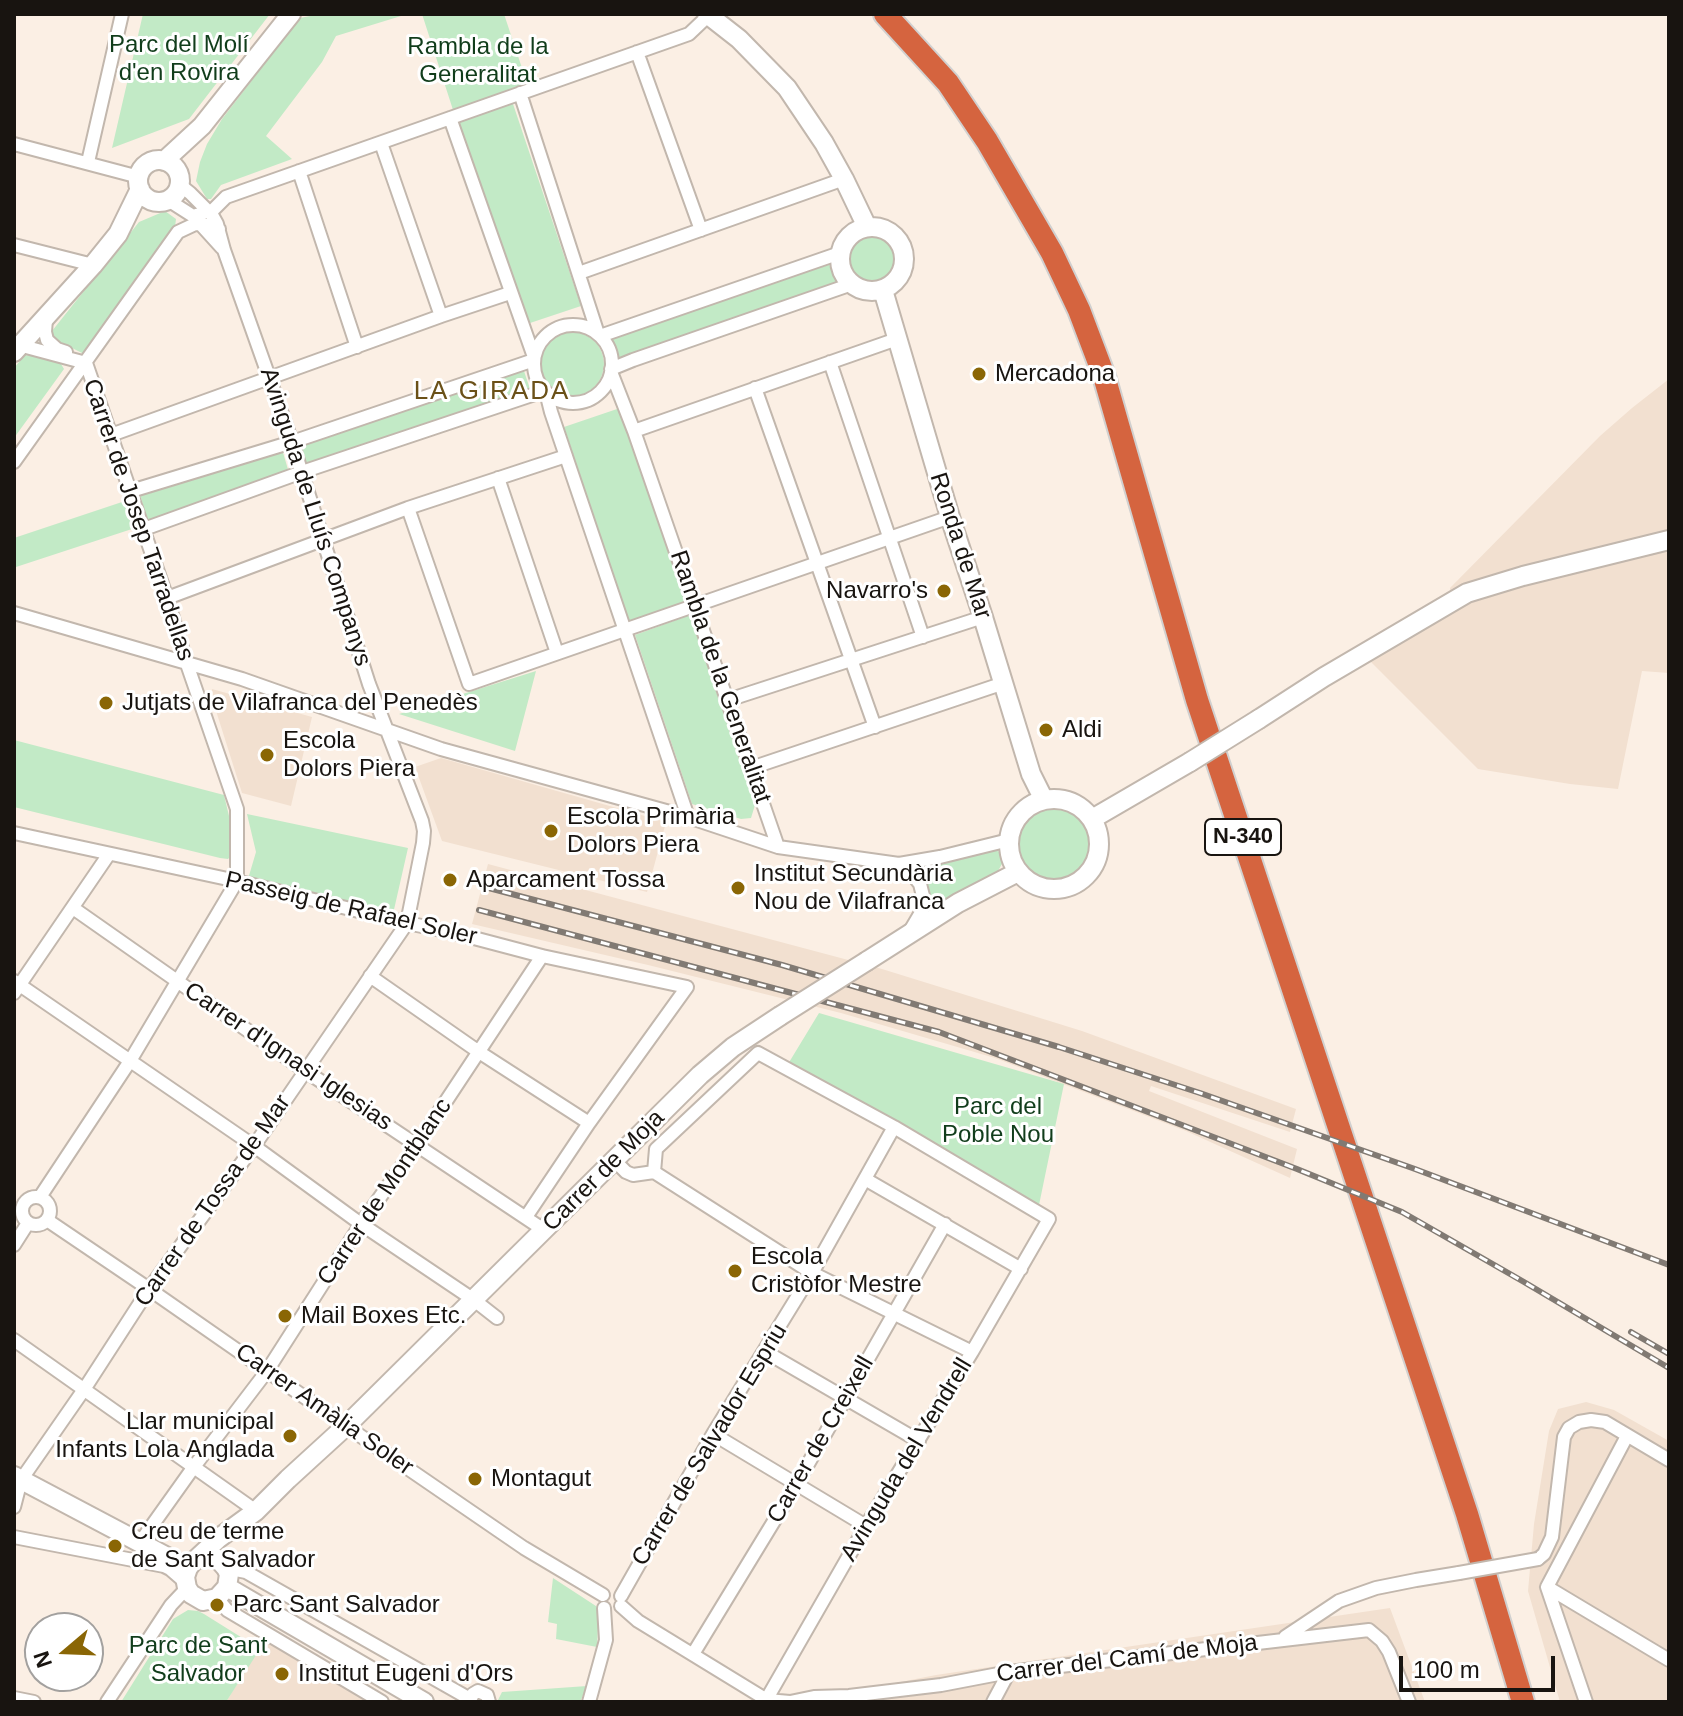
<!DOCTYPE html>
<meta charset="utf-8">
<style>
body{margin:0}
#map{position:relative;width:1683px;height:1716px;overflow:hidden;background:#fbefe4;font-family:Arial,sans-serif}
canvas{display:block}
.frame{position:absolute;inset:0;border:16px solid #181410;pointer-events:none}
.north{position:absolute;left:24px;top:1612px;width:80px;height:80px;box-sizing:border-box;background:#fff;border:2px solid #a3a19f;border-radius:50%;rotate:251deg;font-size:22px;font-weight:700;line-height:32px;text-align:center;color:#181410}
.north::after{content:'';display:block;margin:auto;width:28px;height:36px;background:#8a6605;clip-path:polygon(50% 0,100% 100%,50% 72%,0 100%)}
.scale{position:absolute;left:1399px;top:1656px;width:156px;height:36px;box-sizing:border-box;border:4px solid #181410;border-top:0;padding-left:10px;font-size:24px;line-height:28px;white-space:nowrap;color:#181410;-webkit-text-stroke:6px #fff;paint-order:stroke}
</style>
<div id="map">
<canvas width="1683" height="1716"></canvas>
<div class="frame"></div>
<div class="north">N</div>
<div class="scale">100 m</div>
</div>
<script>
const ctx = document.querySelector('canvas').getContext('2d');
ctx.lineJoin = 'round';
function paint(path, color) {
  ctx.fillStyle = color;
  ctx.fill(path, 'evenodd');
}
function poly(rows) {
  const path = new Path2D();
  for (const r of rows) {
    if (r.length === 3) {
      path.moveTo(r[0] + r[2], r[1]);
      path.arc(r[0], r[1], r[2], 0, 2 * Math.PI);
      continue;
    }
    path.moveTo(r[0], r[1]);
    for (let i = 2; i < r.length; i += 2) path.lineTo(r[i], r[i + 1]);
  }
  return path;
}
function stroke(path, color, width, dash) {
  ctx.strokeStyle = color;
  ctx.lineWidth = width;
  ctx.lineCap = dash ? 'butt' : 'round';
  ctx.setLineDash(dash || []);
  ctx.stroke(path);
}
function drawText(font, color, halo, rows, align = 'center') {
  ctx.font = font + ' Arial,sans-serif';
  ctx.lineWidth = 6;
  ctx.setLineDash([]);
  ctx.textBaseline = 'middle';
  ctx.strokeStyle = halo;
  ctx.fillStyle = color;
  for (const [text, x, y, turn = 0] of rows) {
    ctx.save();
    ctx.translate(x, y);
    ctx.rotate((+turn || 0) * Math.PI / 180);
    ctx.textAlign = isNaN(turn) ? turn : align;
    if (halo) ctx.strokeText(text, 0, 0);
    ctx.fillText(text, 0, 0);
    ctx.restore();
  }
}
paint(poly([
 [1669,379,1669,673,1642,671,1618,789,1570,784,1478,769,1369,660,1451,607,1450,588,1600,436,1632,408],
 [212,689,312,717,291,806,242,793,211,695],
 [441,758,666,822,647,892,442,841,415,767],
 [488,864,882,969,1082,1031,1296,1109,1290,1132,1151,1086,1149,1091,1297,1149,1290,1178,1186,1131,995,1058,841,1013,648,965,472,924],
 [1586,1402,1614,1410,1669,1441,1669,1702,1560,1702,1528,1591,1534,1524,1549,1431,1558,1409],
 [1390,1608,1425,1702,799,1702,936,1675],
 [267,1642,369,1702,226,1702,256,1653]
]), '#f2e0d0');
paint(poly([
 [143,14,270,14,189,119,112,148],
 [320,14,401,14,401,16,336,36,322,62,266,136,292,159,221,185,211,199,207,199,196,181,200,162,207,144,222,119,300,18],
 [422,14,504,14,528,86,454,113],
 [512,101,581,306,527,324,458,120],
 [165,211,176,219,174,235,84,354,48,336,139,222],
 [873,261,24],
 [831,264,838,286,621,361,612,338],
 [572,364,32],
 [25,355,58,359,64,369,14,438,14,368],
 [523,368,531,392,306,466,299,444],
 [620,408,686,602,629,623,564,427],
 [282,449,289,473,149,524,140,495],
 [125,501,135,528,16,567,14,561,14,538],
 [690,615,755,805,751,818,741,819,692,804,635,635],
 [536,671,515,751,399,714],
 [14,740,224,795,229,816,231,856,228,859,220,858,14,807],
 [1054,844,37],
 [247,814,408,848,393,914,248,879,256,852],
 [992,849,1000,852,1003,855,1003,862,998,871,927,915,911,869,951,862],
 [819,1013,1064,1084,1039,1205,788,1064],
 [553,1578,599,1608,597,1647,556,1639,557,1624,548,1622],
 [188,1610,198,1611,204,1614,260,1649,226,1702,121,1702,173,1619],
 [587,1686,580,1702,497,1702,502,1692]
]), '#c2eac6');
const street = poly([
 [637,52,701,230],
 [520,93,598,334],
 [450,118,534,357],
 [381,143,441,316],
 [14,144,139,177],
 [88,162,122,14],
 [299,171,357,347],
 [168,200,193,216,222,248],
 [193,216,213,210,226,197,689,34,709,15],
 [14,245,93,265],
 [579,273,844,179],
 [46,319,45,332,47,340,57,349,66,352],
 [573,364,39],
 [600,336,840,253],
 [15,344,86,363,167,598,187,664,237,809,237,881,130,1061,40,1197],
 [830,362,923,637],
 [611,369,633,360,852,284],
 [611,372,634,431,778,847],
 [755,388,875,727],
 [546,392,551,412,688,817],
 [634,431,897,339],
 [111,435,441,316,510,293],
 [14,462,178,232,195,224,209,225,219,229],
 [498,478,557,653],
 [131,491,292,442,534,360],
 [408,508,469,684,950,517],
 [144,529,302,472,544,391],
 [167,598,408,508,566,456],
 [14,613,242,679,441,749,688,817,778,847,899,864,940,857,1009,840],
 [728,700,983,617],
 [751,768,1004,683],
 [14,833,237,881,407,923,451,932,542,956,687,987,589,1123,526,1217],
 [899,864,911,873,920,884,923,896,923,909,910,931],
 [73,908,304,1070,544,1230],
 [370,976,479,1052,589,1123],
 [14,981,254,1146,361,1224,474,1300,497,1318],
 [14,993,109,854],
 [615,1161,626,1172,633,1175,654,1172],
 [865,1179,1021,1269],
 [36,1211,14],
 [47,1220,149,1289,346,1426,524,1548,603,1595],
 [14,1245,28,1223],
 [14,1340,256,1511],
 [764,1351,919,1441],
 [713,1434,866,1526],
 [14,1507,21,1480,85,1388,149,1289,254,1146,407,923,423,843,424,831,422,821,369,684,292,442,224,250,217,224,212,215,190,193,180,185],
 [14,1537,164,1566,170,1569,185,1582],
 [141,1541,193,1468,267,1371,361,1224,417,1145,542,956],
 [1538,1559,1544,1554,1552,1537,1564,1437,1569,1428,1579,1422,1591,1420,1605,1422,1669,1460],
 [226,1568,246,1572,470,1699],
 [1547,1587,1627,1436],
 [1547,1587,1669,1660],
 [1547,1587,1586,1702],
 [621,1596,713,1434,812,1273,894,1127],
 [217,1598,227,1610,382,1702],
 [621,1606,638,1621,767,1700,790,1702,814,1697,849,1696,941,1685,1009,1672,1369,1630,1382,1641,1389,1652,1409,1702],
 [1285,1637,1339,1601,1376,1588,1416,1580,1459,1573],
 [693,1654,796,1485,945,1224],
 [14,1698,34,1702],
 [107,1702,171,1605,187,1588],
 [469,1702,473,1694,478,1691,487,1695,489,1702],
 [589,1702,606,1640,604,1608],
 [765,1702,866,1526,972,1352,1049,1219,894,1127,758,1053,656,1149,654,1172,812,1273,972,1352],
 [993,1702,1009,1672]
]);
const secondary = poly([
 [707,14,739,39,787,88,824,143,844,179,867,227],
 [159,181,21],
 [164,161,202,126,291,14],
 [872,259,32],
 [883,290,950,517,983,617,1031,774,1044,800],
 [14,352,93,265,118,234,140,189],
 [1259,719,1324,677,1467,593,1523,576,1669,540],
 [1054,844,45],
 [1092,819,1190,762],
 [867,961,958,903,1018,872],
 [14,1476,188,1568],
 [197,1559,211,1557,218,1559,226,1568,229,1574,227,1587,217,1598,203,1601,191,1594,187,1588,185,1577,188,1568,192,1563,219,1538,256,1511,288,1479,346,1426,700,1075,733,1047,780,1016],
 [227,1587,424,1702]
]);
const highway = poly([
 [885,14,948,83,987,141,1052,253,1079,310,1104,376,1197,700,1467,1514,1523,1702]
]);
stroke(street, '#c2b7ad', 16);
stroke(secondary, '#c2b7ad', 22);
stroke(highway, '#d1d0cf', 26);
stroke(street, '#fff', 12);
stroke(secondary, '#fff', 18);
stroke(highway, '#d5643f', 22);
const rail = poly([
 [485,887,782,965,1059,1047,1200,1093,1415,1169,1669,1265],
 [479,910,939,1032,1297,1169,1402,1212,1524,1282,1669,1368],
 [1631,1332,1669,1354]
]);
stroke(rail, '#817a73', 6);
stroke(rail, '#fff', 3, [9]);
const streetBridge = poly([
 [1459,1573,1538,1559]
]);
const secondaryBridge = poly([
 [1190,762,1259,719],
 [780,1016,867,961]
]);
stroke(streetBridge, '#c2b7ad', 16, []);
stroke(secondaryBridge, '#c2b7ad', 22, []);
stroke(streetBridge, '#fff', 12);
stroke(secondaryBridge, '#fff', 18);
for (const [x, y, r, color] of [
 [979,374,8,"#8a6605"],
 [944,591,8,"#8a6605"],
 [106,703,8,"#8a6605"],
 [1046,730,8,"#8a6605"],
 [267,755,8,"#8a6605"],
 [551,831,8,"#8a6605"],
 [450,880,8,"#8a6605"],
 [738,888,8,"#8a6605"],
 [735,1271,8,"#8a6605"],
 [285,1316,8,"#8a6605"],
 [290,1436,8,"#8a6605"],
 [475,1479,8,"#8a6605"],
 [115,1546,8,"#8a6605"],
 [217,1605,8,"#8a6605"],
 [282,1674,8,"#8a6605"]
]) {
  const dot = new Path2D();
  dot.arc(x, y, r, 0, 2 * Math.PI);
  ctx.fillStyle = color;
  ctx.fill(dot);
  stroke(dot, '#fff', 3);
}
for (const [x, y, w] of [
 [1243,837,76]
]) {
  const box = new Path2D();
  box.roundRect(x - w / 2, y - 18, w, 36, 6);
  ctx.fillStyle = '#fff';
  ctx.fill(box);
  stroke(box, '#181410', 2);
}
drawText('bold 22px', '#181410', null, [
 ["N-340",1243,837]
]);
drawText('24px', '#113d1b', '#fff', [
 ["Parc del Molí",179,45],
 ["d'en Rovira",179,73],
 ["Rambla de la",478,47],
 ["Generalitat",478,75],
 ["Parc del",998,1107],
 ["Poble Nou",998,1135],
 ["Parc de Sant",198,1646],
 ["Salvador",198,1674]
]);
drawText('24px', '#181410', '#fff', [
 ["Mercadona",995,374],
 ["Navarro's",928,591,"right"],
 ["Jutjats de Vilafranca del Penedès",122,703],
 ["Aldi",1062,730],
 ["Escola",283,741],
 ["Dolors Piera",283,769],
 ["Escola Primària",567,817],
 ["Dolors Piera",567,845],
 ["Institut Secundària",754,874],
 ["Nou de Vilafranca",754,902],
 ["Aparcament Tossa",466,880],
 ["Escola",751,1257],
 ["Cristòfor Mestre",751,1285],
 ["Mail Boxes Etc.",301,1316],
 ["Llar municipal",274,1422,"right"],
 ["Infants Lola Anglada",274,1450,"right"],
 ["Montagut",491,1479],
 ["Creu de terme",131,1532],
 ["de Sant Salvador",131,1560],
 ["Parc Sant Salvador",233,1605],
 ["Institut Eugeni d'Ors",298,1674]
], 'left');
drawText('24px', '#181410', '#fff', [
 ["Avinguda de Lluís Companys",315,517,72],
 ["Carrer de Josep Tarradellas",138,520,71],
 ["Ronda de Mar",960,546,72],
 ["Rambla de la Generalitat",720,677,71],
 ["Passeig de Rafael Soler",351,909,13],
 ["Carrer d'Ignasi Iglesias",288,1057,34],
 ["Carrer de Moja",604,1171,-45],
 ["Carrer de Montblanc",385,1192,-56],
 ["Carrer de Tossa de Mar",213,1201,-55],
 ["Carrer Amàlia Soler",324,1410,35],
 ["Carrer de Creixell",821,1440,-60],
 ["Carrer de Salvador Espriu",710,1445,-59],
 ["Avinguda del Vendrell",907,1460,-59],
 ["Carrer del Camí de Moja",1127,1659,-7]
]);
ctx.letterSpacing = '2px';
drawText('26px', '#6b5118', '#fff', [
 ["LA GIRADA",492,392]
]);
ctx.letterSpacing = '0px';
</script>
